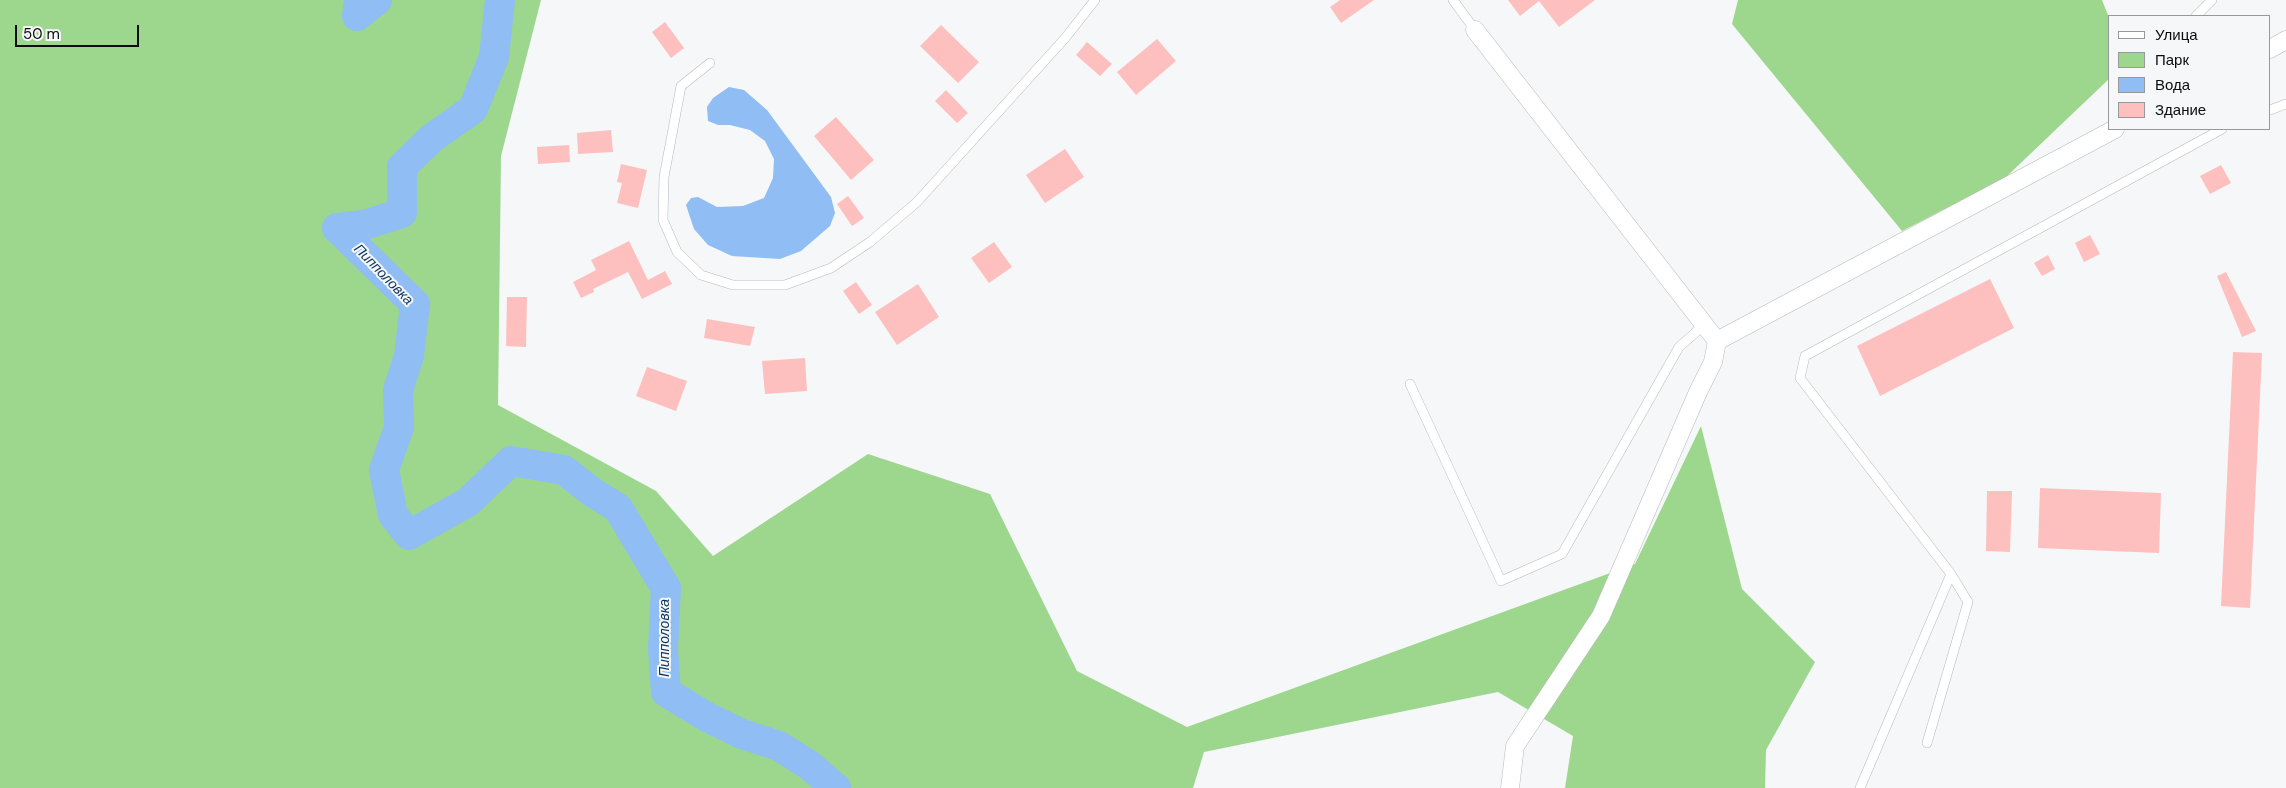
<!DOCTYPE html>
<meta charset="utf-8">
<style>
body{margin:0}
#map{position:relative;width:2286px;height:788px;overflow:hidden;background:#f6f7f8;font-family:"DM Sans",sans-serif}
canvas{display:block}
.legend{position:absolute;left:2108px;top:15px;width:162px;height:115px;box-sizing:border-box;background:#f6f7f8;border:1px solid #98999a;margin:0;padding:6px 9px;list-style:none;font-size:15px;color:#0c0c0d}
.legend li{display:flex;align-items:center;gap:10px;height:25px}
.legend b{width:25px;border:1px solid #98999a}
.scale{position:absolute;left:15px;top:25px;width:124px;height:22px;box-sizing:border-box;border:2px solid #0c0c0d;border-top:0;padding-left:6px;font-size:15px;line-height:18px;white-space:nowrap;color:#0c0c0d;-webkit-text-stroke:4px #f6f7f8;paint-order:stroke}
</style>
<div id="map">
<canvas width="2286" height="788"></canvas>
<ul class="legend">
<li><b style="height:6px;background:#fff"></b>Улица</li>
<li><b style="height:14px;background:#9dd78e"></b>Парк</li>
<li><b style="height:14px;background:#8fbdf4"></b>Вода</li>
<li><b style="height:14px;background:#fdc0be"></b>Здание</li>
</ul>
<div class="scale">50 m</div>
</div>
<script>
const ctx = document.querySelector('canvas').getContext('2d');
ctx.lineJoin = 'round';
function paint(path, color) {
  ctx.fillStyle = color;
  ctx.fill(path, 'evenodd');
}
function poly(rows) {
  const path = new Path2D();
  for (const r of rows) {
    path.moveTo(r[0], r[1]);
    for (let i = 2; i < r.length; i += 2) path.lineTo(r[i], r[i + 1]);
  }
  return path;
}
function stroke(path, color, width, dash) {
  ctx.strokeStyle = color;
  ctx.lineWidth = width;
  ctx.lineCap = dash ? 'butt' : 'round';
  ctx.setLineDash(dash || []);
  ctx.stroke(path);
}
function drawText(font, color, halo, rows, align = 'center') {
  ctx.font = font + ' "DM Sans",sans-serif';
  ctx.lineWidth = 4;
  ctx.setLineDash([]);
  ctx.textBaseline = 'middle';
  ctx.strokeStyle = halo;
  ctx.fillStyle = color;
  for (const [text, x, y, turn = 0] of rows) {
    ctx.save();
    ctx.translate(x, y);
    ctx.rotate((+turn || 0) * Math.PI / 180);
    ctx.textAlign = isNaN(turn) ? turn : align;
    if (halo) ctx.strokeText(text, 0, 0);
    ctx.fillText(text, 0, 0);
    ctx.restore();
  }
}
paint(poly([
 [0,0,541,0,501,156,498,405,656,491,713,556,868,454,990,494,1077,671,1187,727,1635,564,1701,426,1742,589,1815,662,1766,750,1765,788,1565,788,1573,736,1498,692,1204,752,1193,788,0,788],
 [1738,0,2102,0,2110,20,2110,78,2005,178,1902,231,1732,24]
]), '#9dd78e');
paint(poly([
 [729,87,744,90,767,110,831,197,835,213,830,226,801,251,780,259,732,256,708,245,694,229,686,205,691,198,698,197,717,207,743,206,764,198,773,178,774,159,765,141,750,130,730,125,718,125,708,121,707,107,713,98]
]), '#8fbdf4');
stroke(poly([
 [359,0,357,16,377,0],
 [500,0,494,57,473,109,432,138,402,167,402,213,364,225,337,228,415,304,409,356,398,390,399,427,384,470,393,515,409,535,468,502,511,461,564,470,592,492,618,508,666,588,663,649,666,692,707,717,742,734,779,746,809,765,836,788]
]), '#8fbdf4', 30);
paint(poly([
 [1340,0,1374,0,1341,23,1330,7],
 [1508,0,1595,0,1559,27,1539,1,1520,16],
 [665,22,684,48,671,58,652,32],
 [941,25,979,62,958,83,920,46],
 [1157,39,1176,61,1136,95,1117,72],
 [1087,42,1112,64,1100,76,1076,55],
 [946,90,968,113,957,123,935,101],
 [836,117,874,160,851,180,814,136],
 [611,130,613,152,578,154,577,133],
 [569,145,570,162,538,164,537,147],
 [1065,149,1084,177,1045,203,1026,175],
 [621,164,647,170,638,208,617,203,622,183,617,182],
 [2221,165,2231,183,2210,194,2200,176],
 [848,196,864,218,852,226,837,204],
 [2090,235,2100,254,2084,262,2075,243],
 [629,241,648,280,665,271,672,284,642,299,628,272,593,289,594,292,581,298,573,282,596,270,591,260],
 [994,242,1012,267,989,283,971,258],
 [2048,255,2055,269,2042,276,2034,263],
 [2226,272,2256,331,2242,337,2217,276],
 [1990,279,2014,328,1880,396,1857,346],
 [856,282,872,305,859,314,843,291],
 [918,284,939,317,897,345,875,312],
 [507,297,527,297,526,347,506,346],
 [707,319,755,327,750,346,704,338],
 [2233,352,2262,353,2250,608,2221,606],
 [805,358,807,391,765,394,762,361],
 [647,367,687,381,676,411,636,396],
 [2040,488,2161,493,2159,553,2038,548],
 [1987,491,2012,491,2010,552,1986,551]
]), '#fdc0be');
const service = poly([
 [1453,0,1475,30],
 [2196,16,2212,0],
 [710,63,681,86,664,177,663,220,677,252,701,275,733,285,785,285,831,268,870,242,917,202,1066,37,1095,0],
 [2270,110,2286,104],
 [1410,384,1501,581,1562,554,1679,347,1704,325],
 [1927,743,1968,602,1951,574,1800,378,1805,356,2222,129],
 [1860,788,1951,574]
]);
const minor = poly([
 [1475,30,1717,341,1713,362,1698,392,1601,616,1515,746,1510,788],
 [2270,49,2286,40],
 [1717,341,2115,129]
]);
stroke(service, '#b8b9ba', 10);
stroke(minor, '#b8b9ba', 19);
stroke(service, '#fff', 9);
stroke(minor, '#fff', 18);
drawText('italic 14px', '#0a335e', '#f6f7f8', [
 ["Пипполовка",383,275,46],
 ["Пипполовка",665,638,-90]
]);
</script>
